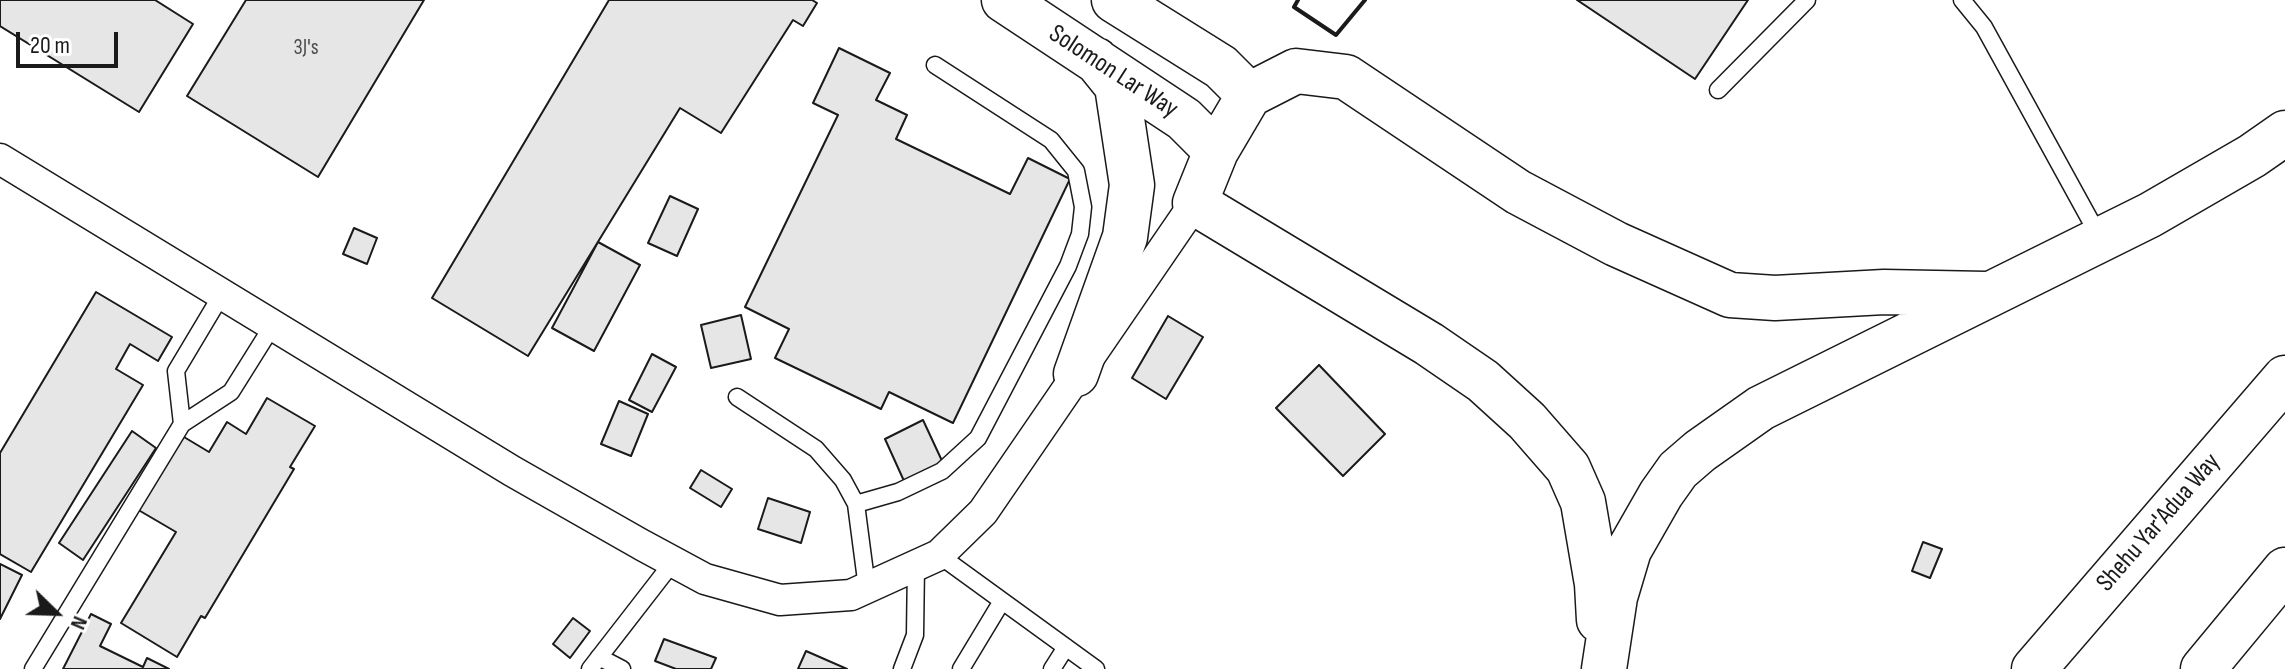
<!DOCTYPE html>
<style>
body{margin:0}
#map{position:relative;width:2285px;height:669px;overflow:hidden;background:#fff;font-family:"Sofia Sans Condensed",sans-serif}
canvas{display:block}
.north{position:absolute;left:16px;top:573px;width:80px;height:80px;-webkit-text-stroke:6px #fff;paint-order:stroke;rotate:113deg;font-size:22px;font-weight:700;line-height:32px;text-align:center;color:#1a1a1a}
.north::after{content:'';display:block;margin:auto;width:28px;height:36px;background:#1a1a1a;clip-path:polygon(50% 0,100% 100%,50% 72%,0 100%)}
.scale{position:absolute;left:16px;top:32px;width:102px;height:36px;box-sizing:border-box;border:4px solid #1a1a1a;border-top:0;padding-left:10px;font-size:24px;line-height:28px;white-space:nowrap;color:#1a1a1a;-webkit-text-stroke:6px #fff;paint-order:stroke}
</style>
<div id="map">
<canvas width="2285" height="669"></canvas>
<div class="north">N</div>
<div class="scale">20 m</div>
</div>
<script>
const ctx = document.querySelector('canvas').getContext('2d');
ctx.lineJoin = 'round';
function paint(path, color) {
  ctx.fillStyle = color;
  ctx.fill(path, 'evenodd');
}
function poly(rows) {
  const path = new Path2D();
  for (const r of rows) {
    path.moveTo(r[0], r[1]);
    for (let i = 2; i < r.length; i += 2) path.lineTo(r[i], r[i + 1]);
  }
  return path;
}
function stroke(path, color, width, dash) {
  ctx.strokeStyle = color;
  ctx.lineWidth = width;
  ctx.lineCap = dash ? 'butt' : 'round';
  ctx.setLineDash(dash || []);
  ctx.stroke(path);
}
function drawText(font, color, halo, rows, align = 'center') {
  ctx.font = font + ' "Sofia Sans Condensed",sans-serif';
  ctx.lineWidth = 6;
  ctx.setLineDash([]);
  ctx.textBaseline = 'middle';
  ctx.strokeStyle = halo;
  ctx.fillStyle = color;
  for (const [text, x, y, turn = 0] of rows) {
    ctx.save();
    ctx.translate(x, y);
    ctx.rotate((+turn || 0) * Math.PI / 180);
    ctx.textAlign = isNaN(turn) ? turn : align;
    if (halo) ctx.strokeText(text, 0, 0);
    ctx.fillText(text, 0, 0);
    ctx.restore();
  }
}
const building = poly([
 [0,0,155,0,193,24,139,112,0,26,0,0],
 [246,0,424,0,318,177,187,96,246,0],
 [609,0,812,0,817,3,803,26,793,20,721,133,680,108,528,356,432,298,609,0],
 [1577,0,1748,0,1695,79,1577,0],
 [839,48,890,73,876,100,907,115,896,139,1010,194,1028,158,1070,179,953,423,889,392,881,409,775,358,789,329,745,307,838,115,813,103,839,48],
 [670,196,698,209,677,256,648,243,670,196],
 [354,228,377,238,367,264,343,254,354,228],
 [598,242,640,265,594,351,552,328,598,242],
 [96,292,172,337,158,361,130,344,116,369,143,385,31,572,0,554,0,453,96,292],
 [741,315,751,359,711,368,701,325,741,315],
 [1168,316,1203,337,1166,399,1132,378,1168,316],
 [652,354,676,367,652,412,629,400,652,354],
 [1319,365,1385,434,1343,476,1276,408,1319,365],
 [267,398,315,426,290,467,294,469,205,618,201,616,177,657,121,623,176,532,135,508,179,434,209,452,227,422,246,434,267,398],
 [619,401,648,414,631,456,601,444,619,401],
 [923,420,943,463,904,481,885,439,923,420],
 [132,431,156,448,83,560,59,543,132,431],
 [701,470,732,489,721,507,690,488,701,470],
 [768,498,810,512,801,543,758,529,768,498],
 [1923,542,1942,549,1930,578,1912,571,1923,542],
 [0,564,22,575,0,619,0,564],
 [91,614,111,624,100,646,143,667,147,658,169,669,63,669,91,614],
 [573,618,590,631,570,658,553,644,573,618],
 [664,639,716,658,711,669,676,669,655,661,664,639],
 [806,651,847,669,798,669,806,651]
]);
paint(building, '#e6e6e6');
stroke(building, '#1a1a1a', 2);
const lane = poly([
 [1962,0,1984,27,2100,238],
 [1718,90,1807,0],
 [737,397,816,449,843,480,856,504,867,588],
 [182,424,176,371,222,294],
 [856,504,898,492,942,471,978,438,1068,266,1080,234,1083,207,1076,171,1051,140,935,65],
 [939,555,1096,669],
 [599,657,622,669],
 [33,669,182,424,231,392,273,325],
 [590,669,673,562],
 [902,669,915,635,916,565],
 [961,669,1002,601],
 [1052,669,1066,647]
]);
const street = poly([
 [0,159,512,471,642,545,705,579,780,600,851,595,939,555,983,512,1195,203]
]);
const secondary = poly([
 [1004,0,1184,119,1216,151],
 [1114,0,1221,67,1249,95],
 [1249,95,1296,71,1346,77,1518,192,1616,244,1730,295,1775,298,1884,292,1986,294],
 [1249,95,1216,151,1195,203,1429,344,1483,381,1527,421,1568,468,1583,502,1597,584,1599,620],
 [1076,374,1125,237,1132,185,1117,86,1096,60],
 [1604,669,1615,597,1629,550,1661,494,1678,470,1700,451,1761,408,2150,215,2252,156,2285,133]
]);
const highway = poly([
 [2034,669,2285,378],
 [2203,669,2285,570]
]);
stroke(lane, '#1a1a1a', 19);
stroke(street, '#1a1a1a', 33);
stroke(secondary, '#1a1a1a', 47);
stroke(highway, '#1a1a1a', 47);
stroke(lane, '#fff', 16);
stroke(street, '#fff', 30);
stroke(secondary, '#fff', 44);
stroke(highway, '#fff', 44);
stroke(poly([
 [1298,0,1294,7,1336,35,1365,0]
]), '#1a1a1a', 4);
drawText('22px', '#4d4d4d', null, [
 ["3J's",306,48]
]);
drawText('26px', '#1a1a1a', '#fff', [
 ["Solomon Lar Way",1113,72,33],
 ["Shehu Yar'Adua Way",2159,523,-49]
]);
</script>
